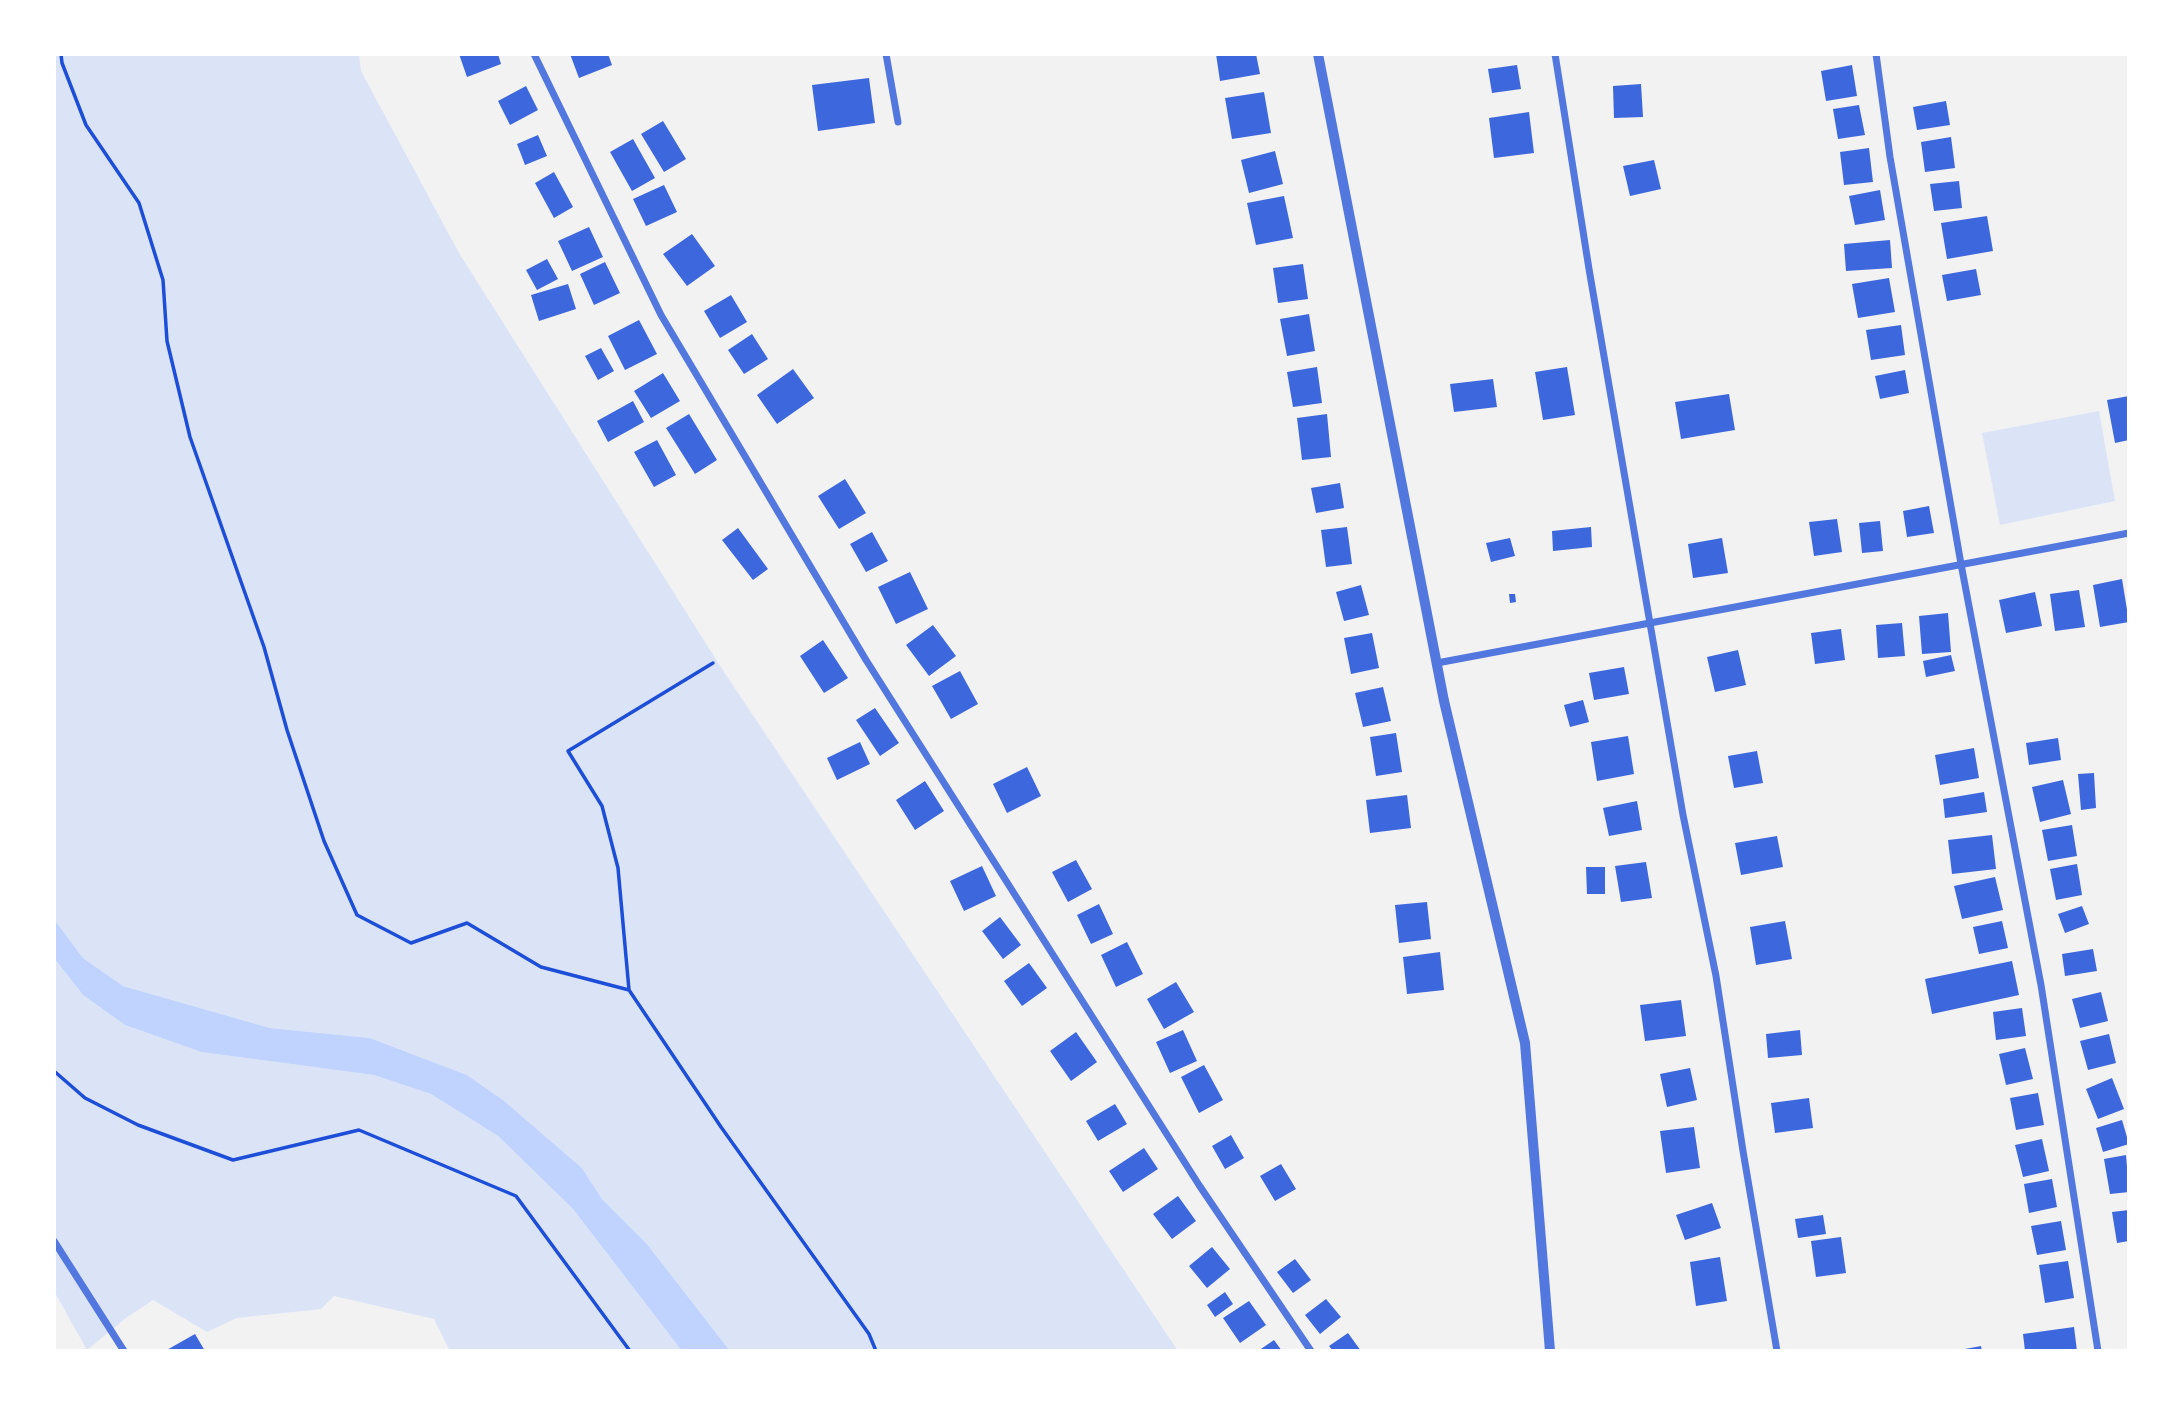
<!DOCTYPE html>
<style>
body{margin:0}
#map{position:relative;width:2183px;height:1405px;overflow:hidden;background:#f2f2f2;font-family:Arial,sans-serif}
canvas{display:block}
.frame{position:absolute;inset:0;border:56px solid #fff;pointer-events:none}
</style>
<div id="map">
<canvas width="2183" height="1405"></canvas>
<div class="frame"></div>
</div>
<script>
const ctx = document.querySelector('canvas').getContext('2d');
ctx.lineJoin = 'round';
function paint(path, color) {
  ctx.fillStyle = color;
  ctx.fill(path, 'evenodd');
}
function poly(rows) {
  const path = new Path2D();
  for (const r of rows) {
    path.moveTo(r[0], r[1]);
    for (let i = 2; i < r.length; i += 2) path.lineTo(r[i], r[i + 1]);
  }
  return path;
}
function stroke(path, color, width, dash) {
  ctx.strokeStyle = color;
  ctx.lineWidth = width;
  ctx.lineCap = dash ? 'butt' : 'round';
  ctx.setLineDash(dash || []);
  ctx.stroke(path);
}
paint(poly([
 [54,54,359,54,361,71,459,253,724,672,1178,1351,730,1351,647,1244,602,1199,582,1168,503,1100,467,1075,370,1038,270,1028,123,986,83,958,54,919],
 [2099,411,2115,501,2000,525,1982,433],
 [54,958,83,995,125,1025,201,1052,374,1075,431,1094,498,1136,573,1209,682,1351,450,1351,434,1319,334,1296,321,1309,237,1318,207,1332,153,1300,126,1318,87,1350,54,1291]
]), '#dbe4f7');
paint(poly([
 [54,919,83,958,123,986,270,1028,370,1038,467,1075,503,1100,582,1168,602,1199,647,1244,730,1351,682,1351,573,1209,498,1136,431,1094,374,1075,201,1052,125,1025,83,995,54,958]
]), '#bfd3fe');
paint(poly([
 [459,54,498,54,501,64,467,77],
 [570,54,608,54,612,65,579,78],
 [1216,54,1256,54,1260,74,1220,81],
 [1517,65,1521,89,1492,93,1488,69],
 [1852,65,1857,96,1826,101,1821,71],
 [869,78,875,123,818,131,812,85],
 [1641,84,1643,117,1614,118,1613,86],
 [526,86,538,110,510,125,498,101],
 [1264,92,1271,133,1232,139,1225,98],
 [1946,101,1950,125,1917,130,1913,107],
 [1859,105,1865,135,1838,139,1833,109],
 [1529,112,1534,153,1494,158,1489,118],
 [663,121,686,159,664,172,641,134],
 [538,135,547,156,525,165,517,144],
 [1951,137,1955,168,1925,172,1921,142],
 [633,139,655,178,632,191,610,152],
 [1869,148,1873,182,1844,185,1840,152],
 [1275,151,1283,184,1249,193,1241,160],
 [1654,160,1661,189,1630,196,1623,166],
 [554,172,573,207,554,218,535,183],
 [1959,181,1962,208,1934,211,1930,184],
 [664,185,677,212,646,226,633,199],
 [1880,190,1885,220,1855,225,1849,196],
 [1284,196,1293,238,1256,245,1247,203],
 [1987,216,1993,251,1947,259,1941,223],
 [589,227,603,257,572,271,558,241],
 [692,234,715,266,687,286,663,254],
 [1890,240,1892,268,1846,271,1844,244],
 [547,259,558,279,537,290,526,270],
 [605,262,620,293,594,305,580,274],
 [1303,264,1308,299,1278,303,1273,268],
 [1976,269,1981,295,1947,301,1942,275],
 [1889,278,1895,312,1858,318,1852,284],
 [568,284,576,309,539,321,531,295],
 [731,295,747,322,720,338,704,311],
 [1309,314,1315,351,1287,356,1280,319],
 [639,320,657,354,625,370,608,336],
 [1901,325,1905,355,1871,360,1866,330],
 [752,334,768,359,744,374,728,350],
 [601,348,614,371,598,380,585,356],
 [1317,367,1322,403,1293,407,1287,372],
 [1567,367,1575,415,1543,420,1535,372],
 [793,369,814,398,777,424,757,395],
 [1905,370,1909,393,1880,399,1875,376],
 [663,373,680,401,651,418,634,391],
 [1493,379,1497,407,1454,412,1450,384],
 [1729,394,1735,430,1681,439,1675,402],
 [2129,396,2129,440,2115,443,2107,400],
 [633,401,644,422,608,442,597,421],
 [689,414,717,460,695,474,666,428],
 [1327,414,1331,457,1302,460,1297,418],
 [657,440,676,475,654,487,634,452],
 [845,479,866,513,839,529,818,496],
 [1340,483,1344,508,1316,513,1311,488],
 [1929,506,1934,533,1907,537,1903,511],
 [1837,519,1842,552,1814,556,1809,522],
 [1880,521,1883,551,1862,553,1859,523],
 [1347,527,1352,564,1326,567,1321,530],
 [1591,527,1592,547,1553,551,1552,531],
 [738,528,768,569,753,580,722,540],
 [872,532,888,561,866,572,850,544],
 [1510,538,1515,556,1491,562,1486,543],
 [1722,538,1728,573,1693,578,1688,544],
 [910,572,928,609,896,624,878,587],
 [2122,579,2129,622,2100,627,2093,585],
 [1361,585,1369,615,1344,621,1336,592],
 [2079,590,2085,627,2055,631,2050,594],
 [2035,592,2042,626,2006,633,1999,600],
 [1509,594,1515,594,1516,602,1510,603],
 [1948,613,1951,652,1922,654,1919,616],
 [1902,623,1905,656,1878,658,1876,625],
 [933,625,956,656,929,676,906,645],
 [1841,629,1845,660,1815,664,1811,633],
 [1372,633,1379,668,1351,674,1344,638],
 [823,640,848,678,824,693,800,656],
 [1738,650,1746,685,1715,692,1707,657],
 [1951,655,1955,671,1926,677,1923,661],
 [1624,667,1629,694,1594,700,1589,673],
 [960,671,978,704,951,719,932,686],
 [1383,687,1391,721,1363,727,1355,693],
 [1583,700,1589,722,1570,727,1564,705],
 [875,708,899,743,880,756,856,720],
 [1396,733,1402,772,1376,776,1370,737],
 [1628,736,1634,774,1597,781,1591,742],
 [2058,738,2061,760,2029,765,2026,743],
 [860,742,870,764,837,780,827,758],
 [1974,748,1979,778,1940,785,1935,755],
 [1757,751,1763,783,1734,788,1728,756],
 [1027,767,1041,796,1007,813,993,784],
 [2094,773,2096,808,2081,810,2078,774],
 [2063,780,2071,814,2040,822,2032,787],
 [925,781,944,811,915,830,896,800],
 [1984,792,1987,812,1945,818,1943,799],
 [1407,795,1411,828,1370,833,1366,800],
 [1637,801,1642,830,1609,836,1603,808],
 [2072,825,2077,856,2048,861,2042,830],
 [1992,835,1996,869,1952,874,1948,840],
 [1777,836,1783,867,1741,875,1735,843],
 [1076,860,1092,889,1068,902,1052,872],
 [1646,862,1652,898,1621,902,1615,866],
 [2077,864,2082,895,2056,900,2050,869],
 [982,866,996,896,964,911,950,881],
 [1586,867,1605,867,1605,894,1587,894],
 [1995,877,2003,910,1962,919,1954,886],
 [1427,902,1431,939,1399,943,1395,905],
 [1099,904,1113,934,1091,944,1077,915],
 [2082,906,2089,924,2065,933,2058,914],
 [1000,917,1021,945,1003,959,982,931],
 [1785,921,1792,959,1756,965,1750,927],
 [2002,921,2008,948,1979,954,1973,927],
 [1127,942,1143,974,1116,987,1101,955],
 [2093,949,2097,971,2065,976,2062,954],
 [1440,952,1444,990,1407,994,1403,957],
 [2012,961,2019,995,1932,1014,1925,979],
 [1029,963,1047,988,1022,1006,1004,981],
 [1176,982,1194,1012,1164,1029,1147,999],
 [2101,992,2108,1021,2080,1028,2072,999],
 [1681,1000,1686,1036,1645,1041,1640,1005],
 [2022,1008,2026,1036,1996,1040,1993,1012],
 [1183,1030,1197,1061,1170,1073,1156,1042],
 [1800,1030,1802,1055,1768,1058,1766,1034],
 [1076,1032,1097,1062,1071,1081,1050,1051],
 [2109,1034,2116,1063,2088,1070,2080,1041],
 [2025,1048,2033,1079,2006,1085,1999,1054],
 [1204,1065,1223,1100,1199,1113,1181,1077],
 [1690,1068,1697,1100,1667,1107,1660,1074],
 [2112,1078,2124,1109,2098,1119,2086,1089],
 [2038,1093,2044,1125,2016,1130,2010,1098],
 [1809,1098,1813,1128,1775,1133,1771,1103],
 [1115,1104,1127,1124,1098,1141,1086,1121],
 [2122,1120,2129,1144,2103,1152,2096,1128],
 [1694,1127,1700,1168,1666,1173,1660,1131],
 [1231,1135,1244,1158,1225,1169,1212,1146],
 [2042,1139,2049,1171,2023,1177,2015,1145],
 [1144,1148,1158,1169,1123,1192,1109,1171],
 [2126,1155,2129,1192,2110,1194,2104,1159],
 [1281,1164,1296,1189,1275,1201,1260,1176],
 [2052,1179,2057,1207,2029,1213,2024,1184],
 [1178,1196,1196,1221,1172,1239,1153,1214],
 [1712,1203,1721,1228,1685,1240,1676,1215],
 [2129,1210,2129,1241,2117,1243,2112,1212],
 [1823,1215,1826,1234,1798,1238,1795,1219],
 [2061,1221,2066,1250,2037,1255,2031,1226],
 [1841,1237,1846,1273,1816,1277,1811,1241],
 [1212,1247,1230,1269,1207,1288,1189,1266],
 [1720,1257,1727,1301,1696,1306,1690,1262],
 [1295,1259,1311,1280,1293,1293,1277,1272],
 [2068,1261,2074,1298,2045,1303,2039,1265],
 [1225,1292,1233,1304,1215,1317,1207,1305],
 [1326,1299,1341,1317,1320,1334,1305,1315],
 [1249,1301,1266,1325,1240,1343,1223,1318],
 [2074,1327,2077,1351,2025,1351,2023,1334],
 [1348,1333,1361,1351,1333,1351,1329,1346],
 [195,1334,205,1351,165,1351],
 [1274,1340,1282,1351,1258,1351],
 [1981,1346,1982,1351,1965,1351,1965,1349]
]), '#3d67dc');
stroke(poly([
 [61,54,62,63,86,125,139,203,163,280,167,341,190,437,264,647,287,730,324,841,357,915,411,943,467,923,541,967,629,990,721,1127,869,1334,876,1351],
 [629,990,618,868,602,806,568,751,713,663],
 [54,1071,85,1098,138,1125,233,1160,359,1130,516,1196,630,1351]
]), '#1d4ed8', 3.5);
stroke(poly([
 [534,54,661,315,866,660,1199,1185,1311,1351],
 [886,54,898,122],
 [1555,54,1589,269,1683,815,1716,976,1743,1151,1777,1351],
 [1876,54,1890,157,1961,564,2041,985,2098,1351],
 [1437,663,2129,533],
 [54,1241,124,1351]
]), '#5277de', 7);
stroke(poly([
 [1318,54,1444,701,1525,1043,1550,1351]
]), '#5277de', 10);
</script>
